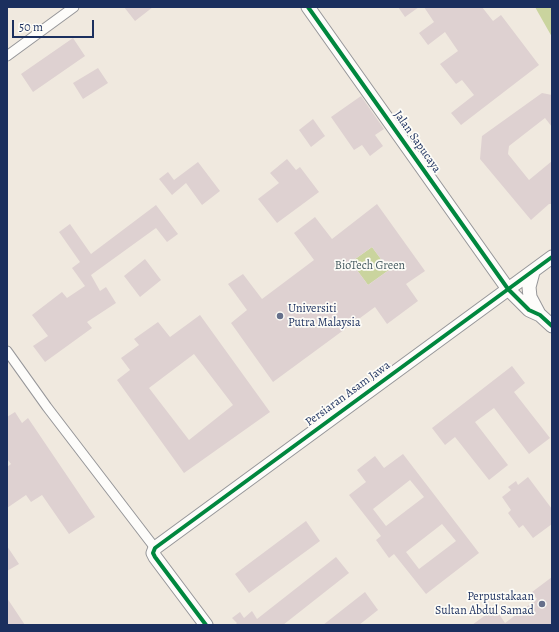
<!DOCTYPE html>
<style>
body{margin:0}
#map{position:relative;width:559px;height:632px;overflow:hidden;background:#f0e9df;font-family:Alegreya,serif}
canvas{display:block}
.frame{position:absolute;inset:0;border:8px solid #1b2f5e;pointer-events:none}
.scale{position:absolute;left:12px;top:20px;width:82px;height:18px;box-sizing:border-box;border:2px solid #1b2f5e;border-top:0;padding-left:5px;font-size:12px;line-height:14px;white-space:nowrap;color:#1b2f5e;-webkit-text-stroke:3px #fdfcf7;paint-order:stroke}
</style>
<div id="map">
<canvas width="559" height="632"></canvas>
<div class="frame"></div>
<div class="scale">50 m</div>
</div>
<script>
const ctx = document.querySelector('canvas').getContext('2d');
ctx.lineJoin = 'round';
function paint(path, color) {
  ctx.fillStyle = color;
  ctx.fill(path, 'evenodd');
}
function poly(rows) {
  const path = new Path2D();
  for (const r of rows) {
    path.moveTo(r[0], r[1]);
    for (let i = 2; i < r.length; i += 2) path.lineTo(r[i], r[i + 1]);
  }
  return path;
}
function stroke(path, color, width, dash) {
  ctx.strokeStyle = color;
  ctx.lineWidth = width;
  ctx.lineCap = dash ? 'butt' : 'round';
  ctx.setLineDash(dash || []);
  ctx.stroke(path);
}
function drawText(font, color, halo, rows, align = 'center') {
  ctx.font = font + ' Alegreya,serif';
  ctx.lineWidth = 3.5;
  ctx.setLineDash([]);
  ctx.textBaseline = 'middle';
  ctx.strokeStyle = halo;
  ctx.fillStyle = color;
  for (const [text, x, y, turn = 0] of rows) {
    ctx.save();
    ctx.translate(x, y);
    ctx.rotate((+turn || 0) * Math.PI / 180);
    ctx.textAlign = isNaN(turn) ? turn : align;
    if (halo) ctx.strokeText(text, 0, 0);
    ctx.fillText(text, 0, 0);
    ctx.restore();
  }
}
paint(poly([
 [535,7,552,7,552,37],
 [372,247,389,270,368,285,351,262]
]), '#cad49e');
paint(poly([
 [124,7,153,7,135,21],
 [398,7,419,7,405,17],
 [424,7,482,7,493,21,501,15,539,65,461,125,451,113,474,95,462,80,456,84,440,64,458,51,445,32,428,45,419,33,434,22],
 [73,38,85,56,33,92,21,74],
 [98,68,108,83,83,99,73,83],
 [542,93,552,95,552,127,545,118,509,146,508,154,529,180,552,161,552,204,549,204,531,220,480,159,482,136],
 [361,96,384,129,375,135,383,146,370,156,362,145,354,150,331,117],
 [313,119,325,136,311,147,299,130],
 [287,159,296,170,300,167,319,192,277,223,258,199,279,183,270,173],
 [198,162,220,191,202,205,186,183,172,195,159,179,168,172,174,180],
 [377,204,425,271,406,284,418,301,387,324,375,307,273,382,231,323,247,310,228,284,243,274,262,299,314,260,294,233,315,217,332,239],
 [372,247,389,270,368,285,351,262],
 [156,205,178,234,167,242,156,228,91,275,100,291,106,287,116,303,87,322,92,328,45,362,33,346,48,336,32,315,62,292,67,298,85,286,72,268,80,262,59,232,70,224,91,254],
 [145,259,161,280,140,297,124,276],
 [200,315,270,412,184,473,117,380,130,370,121,358,139,345,134,339,158,322,170,337],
 [194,354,233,405,189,440,149,388],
 [512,366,525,383,514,392,550,438,529,454,494,408,475,422,508,465,489,480,455,437,445,445,432,428],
 [15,412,22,423,28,418,95,517,69,534,42,495,31,502,26,495,7,508,7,467,11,464,7,459,7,417],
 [403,454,479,553,426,594,394,554,389,558,376,540,381,536,349,495,366,482,357,470,375,456,384,468],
 [410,480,424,497,386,526,373,509],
 [442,524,456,541,419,569,406,552],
 [528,477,552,509,552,524,533,538,523,525,519,528,508,513,511,510,502,497,511,490,508,487,516,481,518,485],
 [306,521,320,541,249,593,235,574],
 [7,546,19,564,7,571],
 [336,557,349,573,283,625,235,625,237,623,232,618,240,612,244,618,252,611,257,619],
 [552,577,552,625,472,625,495,608,505,623,537,599,532,592],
 [365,592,378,610,359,625,323,625],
 [7,598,25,625,7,625]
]), '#ded1d1');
const street = poly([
 [7,56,74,7],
 [7,351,47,407,155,548]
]);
const secondary = poly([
 [308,7,508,289,529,310,540,315,552,326],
 [533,272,529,287,530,297,539,314],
 [206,625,155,557,153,553,155,548,552,257]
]);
stroke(street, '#969699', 11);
stroke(secondary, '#969699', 15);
stroke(street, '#fdfcfa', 9);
stroke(secondary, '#fdfcfa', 13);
stroke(poly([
 [308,7,508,289,529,310,540,315,552,326],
 [206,625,155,557,153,553,155,548,552,257]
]), '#00873e', 4);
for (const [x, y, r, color] of [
 [280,316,4,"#66708b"],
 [542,604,4,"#66708b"]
]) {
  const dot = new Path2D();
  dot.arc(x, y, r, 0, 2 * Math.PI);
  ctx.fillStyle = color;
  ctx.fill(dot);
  stroke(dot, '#fdfcf7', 1.5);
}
drawText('12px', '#1b2f5e', '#fdfcf7', [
 ["Jalan Sapucaya",417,142,55],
 ["Persiaran Asam Jawa",348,394,-36]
]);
drawText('12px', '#465b61', '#fdfcf7', [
 ["BioTech Green",370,266]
]);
drawText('12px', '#1b2f5e', '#fdfcf7', [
 ["Universiti",288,309],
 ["Putra Malaysia",288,323],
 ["Perpustakaan",534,597,"right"],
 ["Sultan Abdul Samad",534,611,"right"]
], 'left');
</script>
